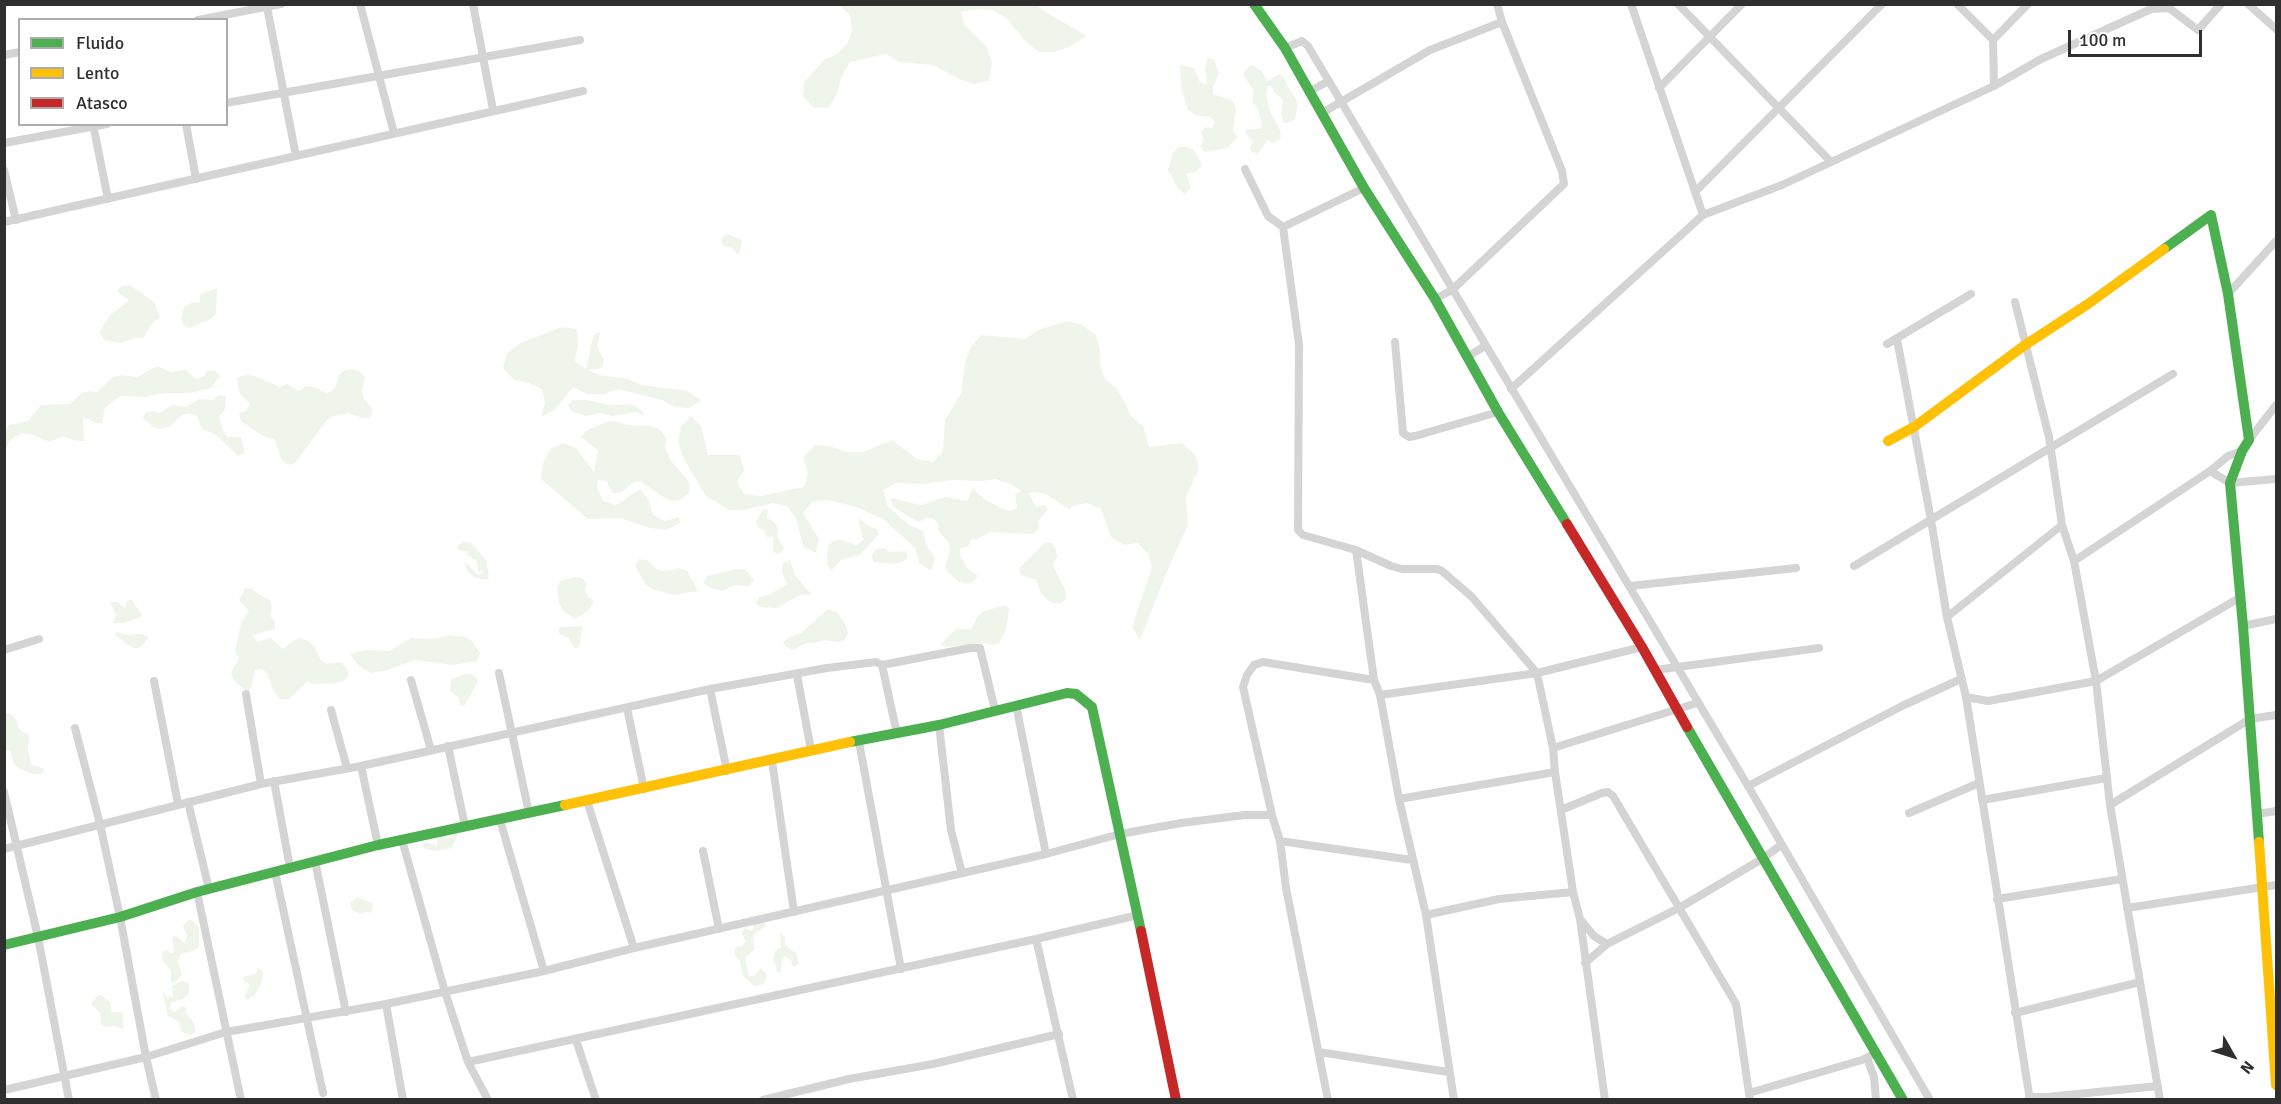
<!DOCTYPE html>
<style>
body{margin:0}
#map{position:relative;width:2281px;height:1104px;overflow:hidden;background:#fff;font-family:Signika,sans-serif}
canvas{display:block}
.frame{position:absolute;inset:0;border:6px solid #2f2f2f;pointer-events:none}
.legend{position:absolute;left:18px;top:18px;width:210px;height:108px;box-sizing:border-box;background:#fff;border:2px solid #acacac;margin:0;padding:8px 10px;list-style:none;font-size:18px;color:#2f2f2f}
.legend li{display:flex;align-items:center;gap:12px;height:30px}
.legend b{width:30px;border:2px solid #acacac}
.north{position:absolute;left:2203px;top:1026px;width:60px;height:60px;-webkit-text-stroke:4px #fff;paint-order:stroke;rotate:129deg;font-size:16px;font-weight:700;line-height:24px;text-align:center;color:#2f2f2f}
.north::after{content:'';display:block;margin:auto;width:21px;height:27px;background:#2f2f2f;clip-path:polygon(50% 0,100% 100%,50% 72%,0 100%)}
.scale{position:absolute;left:2068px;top:30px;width:134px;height:27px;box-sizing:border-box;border:3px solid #2f2f2f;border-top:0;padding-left:8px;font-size:18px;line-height:21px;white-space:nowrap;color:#2f2f2f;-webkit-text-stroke:4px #fff;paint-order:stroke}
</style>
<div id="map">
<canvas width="2281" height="1104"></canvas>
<div class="frame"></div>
<ul class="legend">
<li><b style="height:8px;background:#4caf50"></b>Fluido</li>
<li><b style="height:8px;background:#ffc107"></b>Lento</li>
<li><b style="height:8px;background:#c62828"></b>Atasco</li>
</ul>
<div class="north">N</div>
<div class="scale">100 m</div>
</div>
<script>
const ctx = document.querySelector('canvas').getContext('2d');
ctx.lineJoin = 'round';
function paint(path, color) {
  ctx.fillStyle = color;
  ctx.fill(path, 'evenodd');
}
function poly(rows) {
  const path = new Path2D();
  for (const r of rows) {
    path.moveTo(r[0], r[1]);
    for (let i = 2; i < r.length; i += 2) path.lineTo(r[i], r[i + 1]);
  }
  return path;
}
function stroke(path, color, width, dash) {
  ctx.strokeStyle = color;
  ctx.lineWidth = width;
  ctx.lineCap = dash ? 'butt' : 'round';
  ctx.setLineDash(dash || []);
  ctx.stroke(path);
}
paint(poly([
 [839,5,1036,5,1049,14,1087,36,1069,47,1054,52,1039,52,1026,42,1006,18,992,10,976,9,961,12,965,25,986,46,992,62,989,81,974,84,959,79,933,65,899,62,886,54,850,62,841,78,837,94,829,107,814,108,803,96,804,82,824,60,837,54,847,44,852,31,850,15],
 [1207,58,1214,59,1219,73,1213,87,1213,94,1233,101,1236,108,1233,131,1238,137,1227,148,1205,152,1200,146,1204,140,1201,133,1205,127,1212,128,1215,122,1210,117,1195,115,1188,110,1181,88,1180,65,1194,68,1200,82,1206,85,1207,78,1205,71],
 [1252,65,1262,71,1267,81,1280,74,1285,79,1287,86,1295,97,1298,104,1295,120,1287,123,1283,122,1281,114,1283,100,1274,92,1272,86,1268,86,1266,93,1269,109,1280,130,1281,138,1274,143,1267,140,1258,154,1251,151,1250,148,1253,141,1245,133,1246,129,1260,129,1262,125,1257,107,1252,102,1254,91,1243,75,1249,66],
 [1178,147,1186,147,1193,149,1201,163,1201,167,1195,172,1186,174,1191,188,1185,194,1179,190,1168,170,1173,153],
 [727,234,741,239,742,243,739,254,737,254,732,248,724,246,722,243,721,239],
 [130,285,154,302,160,317,151,325,143,338,135,338,120,343,104,340,100,333,103,326,111,314,129,301,117,291,122,286],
 [217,288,216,314,211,319,190,328,184,325,181,318,184,307,190,303,200,302,200,294],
 [1067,321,1082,325,1096,335,1100,350,1100,364,1105,379,1116,388,1125,402,1130,415,1143,426,1149,447,1181,443,1195,454,1199,469,1186,496,1188,525,1168,569,1140,640,1132,627,1152,568,1148,554,1138,543,1124,545,1111,537,1101,509,1087,503,1072,506,1070,510,1046,494,1032,492,1029,494,1036,507,1044,505,1048,509,1038,521,1039,528,1034,534,990,532,978,539,971,539,969,546,961,548,960,555,967,568,978,576,973,582,966,584,959,582,948,572,945,566,950,551,949,543,939,532,938,524,934,519,926,518,919,522,898,510,893,506,890,498,921,505,945,497,967,501,973,488,984,499,1003,509,1010,511,1017,508,1015,493,1022,491,1010,484,996,479,982,481,952,480,924,484,896,483,883,490,887,505,909,525,923,531,926,545,935,558,931,571,919,563,915,548,883,519,857,507,827,500,812,502,803,513,819,539,816,553,803,546,796,518,787,506,773,503,744,510,729,510,706,496,683,457,678,442,681,426,691,416,701,426,708,455,740,455,744,470,737,482,744,494,760,496,804,487,808,472,803,458,814,445,830,446,846,452,863,452,892,440,917,459,933,462,943,451,945,420,961,394,965,362,971,347,981,335,1025,339,1038,330],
 [562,327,577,329,578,345,575,361,586,369,592,341,595,334,601,332,597,346,604,360,602,368,588,370,599,375,628,379,642,385,687,391,701,400,690,408,675,407,662,400,618,389,604,394,587,394,573,387,555,410,541,417,545,403,542,389,529,383,514,380,503,368,507,353,520,343],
 [157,366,171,372,186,370,196,379,204,376,207,371,215,371,220,376,211,388,189,393,166,393,145,397,122,396,116,399,105,408,102,423,95,423,89,419,83,418,84,441,76,441,63,436,50,442,30,434,22,433,10,440,5,450,5,432,9,425,28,421,41,405,70,404,82,393,89,391,97,392,113,377,121,375,137,377],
 [353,369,360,372,365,377,362,391,364,399,373,410,370,418,362,418,349,413,334,416,327,420,295,463,289,465,282,461,275,440,261,435,241,421,239,413,246,411,250,404,240,394,238,386,237,378,244,375,252,375,280,387,287,384,300,391,305,386,314,387,327,393,334,390,339,375,345,370],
 [219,395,226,396,225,410,219,416,223,430,227,437,241,437,245,453,238,456,216,435,202,429,197,416,190,413,182,415,170,426,162,429,154,428,143,418,146,412,153,411,160,413,172,405,186,407,199,399,213,400],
 [572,400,587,400,609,405,631,404,644,412,642,416,636,412,613,416,600,413,586,416,572,412,568,406],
 [614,421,628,425,650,426,658,428,663,433,666,439,665,447,671,461,686,478,690,485,689,493,680,500,673,501,666,499,640,481,632,483,621,493,613,493,606,481,598,480,597,487,603,501,616,505,640,489,649,501,653,515,665,521,679,517,680,523,666,530,650,528,620,518,588,519,541,479,543,463,550,449,563,443,576,448,594,472,598,451,581,437,586,431,606,422],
 [764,508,768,511,767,518,774,522,778,528,777,536,784,548,780,554,773,552,773,537,766,537,765,530,758,528,756,521],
 [858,518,870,527,877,529,879,534,861,554,841,560,831,571,827,563,828,546,833,541,841,540,856,545,863,540],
 [464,541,471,543,486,560,489,576,487,580,475,578,467,571,465,562,478,575,484,572,481,570,478,572,477,561,467,555,469,552,458,550,458,546],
 [1045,543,1052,543,1056,549,1057,557,1053,565,1066,592,1066,599,1060,604,1051,603,1041,593,1036,580,1021,575,1019,568],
 [884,548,890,552,906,551,908,558,902,562,895,564,873,562,872,555,876,549],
 [639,559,647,560,658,570,666,571,680,568,687,571,698,591,673,595,652,589,646,585,635,566],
 [790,560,795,575,812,595,803,594,776,608,761,607,755,603,760,597,767,595,787,585,782,571,783,563],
 [737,569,745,569,754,580,749,586,735,585,722,591,709,587,703,583,707,576],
 [574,577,582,578,587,583,585,590,588,597,594,601,588,611,575,619,562,610,559,603,557,588,560,581],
 [245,588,252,589,258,594,270,600,272,608,270,615,275,622,275,629,253,635,257,642,271,638,283,649,294,640,301,638,308,641,314,646,321,660,326,664,340,662,346,667,349,675,345,680,337,683,314,684,307,682,289,699,280,700,272,688,268,674,262,669,255,670,252,685,248,692,235,682,231,673,239,658,235,652,241,623,249,611,239,600],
 [131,599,142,615,141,617,124,623,113,623,116,615,110,602,117,602,125,608,127,601],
 [1006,605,1009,609,1006,630,999,643,993,645,985,643,947,647,940,645,956,629,971,629,978,616,984,611],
 [828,609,838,613,846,626,848,633,844,641,837,642,825,640,814,643,807,643,792,650,785,646,783,642,790,637,801,633],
 [580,626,583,628,581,633,580,644,578,648,574,648,569,638,559,634,559,630,560,627],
 [117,632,129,635,140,634,149,637,142,646,136,649,126,644,115,634],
 [450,635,465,637,472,641,480,653,477,661,453,665,415,660,387,670,371,673,359,666,350,654,366,650,389,651,411,638,434,639],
 [472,674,477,679,478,682,464,706,460,705,459,698,450,691,451,679,464,674],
 [5,713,11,714,16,719,18,726,22,732,29,734,28,749,31,764,44,769,42,774,34,774,20,769,14,764,10,750,5,750],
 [455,833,458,834,452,848,434,851,423,848,423,844,427,842,437,846,437,839,443,834,446,836,446,839],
 [357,897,373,903,372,913,365,912,360,914,352,910,350,903],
 [763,919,766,926,753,935,754,950,745,958,748,973,750,976,754,976,761,968,766,974,767,978,762,985,754,986,743,976,740,961,735,955,735,948,742,946,746,941,742,934,743,930,745,928,752,931,754,923],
 [188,920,192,920,199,928,199,947,193,951,181,954,178,961,182,975,174,983,171,981,171,970,163,961,162,954,163,951,166,950,172,954,174,951,172,937,176,936,185,943,187,936,183,926],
 [780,932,785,938,785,945,796,953,799,964,793,967,791,960,784,956,782,959,781,971,778,973,773,959,775,951,781,947],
 [258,967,263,972,261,984,255,995,247,1000,244,997,250,985,244,981,243,977,256,974],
 [182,981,189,983,189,994,183,999,172,1002,169,1009,175,1012,181,1007,184,1006,187,1009,185,1012,193,1021,196,1030,193,1034,189,1035,182,1032,178,1021,168,1016,163,994,163,991,167,997,173,997,172,986],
 [101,995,110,1002,112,1012,123,1012,123,1029,113,1026,105,1027,101,1024,100,1013,91,1004,97,996]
]), '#f0f5eb');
stroke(poly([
 [360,4,394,133],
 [473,4,493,110],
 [1631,4,1703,215],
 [1678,4,1831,162],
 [1957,4,1993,40,1994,86],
 [2248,4,2276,29],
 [267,7,296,156],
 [198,20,281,4],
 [1993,40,2028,4],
 [1285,48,1302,41,1308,46,1748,786,1930,1100],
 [4,55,20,52],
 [1659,88,1742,4],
 [1310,91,1329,81],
 [226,103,580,40],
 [1322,113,1430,50,1502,22],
 [93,124,108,199],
 [186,124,196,179],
 [4,143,107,124],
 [1245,169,1268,216,1283,227],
 [4,170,16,220],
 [1364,188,1283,227,1299,345,1298,530,1303,535,1356,550,1391,566,1402,569,1437,569,1442,571,1472,597,1537,673,1553,748,1555,772,1573,892,1580,919,1605,1100],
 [1695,192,1882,4],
 [4,222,583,91],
 [2228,294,2276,241],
 [1435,299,1452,290,1564,184,1562,171,1502,22,1497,4],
 [2015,302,2049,437,2062,525,2074,561,2096,681,2110,805,2160,1100],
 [1897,339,1931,520,1947,617,1966,697,2030,1100],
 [1395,342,1403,433,1409,437,1415,436,1498,412],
 [1887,344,1971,294],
 [1467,357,1485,346],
 [1511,389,1703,215,1782,185,1994,86,2041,59,2151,9,2169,8,2198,30,2221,4],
 [2249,440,2276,405],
 [2210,471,2230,483,2276,479],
 [1356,550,1374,680,1380,695,1399,799,1426,915,1454,1100],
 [2074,561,2210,471,2228,456,2242,451],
 [1854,566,2173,374],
 [1630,586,1796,568],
 [1947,617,2062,525],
 [2243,626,2276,619],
 [4,650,39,639],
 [882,665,897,734],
 [1655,670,1819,648],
 [499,673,529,813],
 [797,675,811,750],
 [411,680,431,750],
 [154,681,178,804],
 [710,689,727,771],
 [246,694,261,784],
 [1380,695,1537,673,1642,647],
 [1966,697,1988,701,2096,681,2241,597],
 [1016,705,1046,854],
 [627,708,644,789],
 [331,710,347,768],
 [939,725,951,830,962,873],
 [75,728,100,824,120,917,146,1057,156,1100],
 [859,742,901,969],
 [448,746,465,826],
 [1553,748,1697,703],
 [772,761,794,912],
 [361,766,378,845],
 [274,781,290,868],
 [1748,786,1902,706,1961,679],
 [4,792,38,937,69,1100],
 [1399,799,1555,772],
 [1982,800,2106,778],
 [587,801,634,948],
 [188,802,209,889],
 [2110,805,2250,719,2276,715],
 [1561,810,1602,793,1608,792,1613,796,1736,1004,1750,1100],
 [1909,813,1979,783],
 [2257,814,2276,811],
 [500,820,544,971],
 [402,840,445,992,468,1062,488,1100],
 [1280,841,1412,860],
 [4,849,261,784,361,766,710,689,827,668,876,662,882,665,970,648,980,648,995,710],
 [703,851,719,929],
 [315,861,346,1012],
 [275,872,323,1093],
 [197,892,241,1100],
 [1997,899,2122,879],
 [2127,908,2276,885],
 [1426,915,1499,899,1573,892],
 [1580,919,1594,936,1607,944],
 [1036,939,1073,1100],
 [1585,963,1607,944,1679,908,1762,859,1781,845],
 [386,1004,403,1100],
 [2015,1013,2140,982],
 [576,1040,596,1100],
 [1319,1052,1448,1072],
 [1867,1058,1874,1077,1876,1100],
 [468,1062,1036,939,1138,915],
 [4,1090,146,1057,226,1032,386,1004,544,971,634,948,1046,854,1120,834,1181,823,1245,815,1272,815],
 [1749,1093,1862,1060,1876,1053],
 [2029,1097,2047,1097,2158,1086],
 [763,1100,849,1079,933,1064,1059,1034],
 [1328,1100,1286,888,1280,841,1272,815,1243,687,1247,675,1254,665,1263,662,1374,680]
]), '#d4d4d4', 8);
stroke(poly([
 [1254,4,1285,48,1364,188,1435,299,1498,412,1567,524],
 [2164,249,2211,215,2228,294,2249,440,2242,451,2230,483,2243,626,2259,842],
 [1687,727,1903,1100],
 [850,742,939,725,1067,693,1076,694,1092,707,1141,931],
 [4,945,120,917,197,892,378,845,565,805]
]), '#4caf50', 10);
stroke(poly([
 [1888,441,1914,427,2025,345,2088,304,2164,249],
 [565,805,850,742],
 [2259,842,2276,1085]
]), '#ffc107', 10);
stroke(poly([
 [1567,524,1642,647,1687,727],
 [1141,931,1176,1100]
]), '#c62828', 10);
</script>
